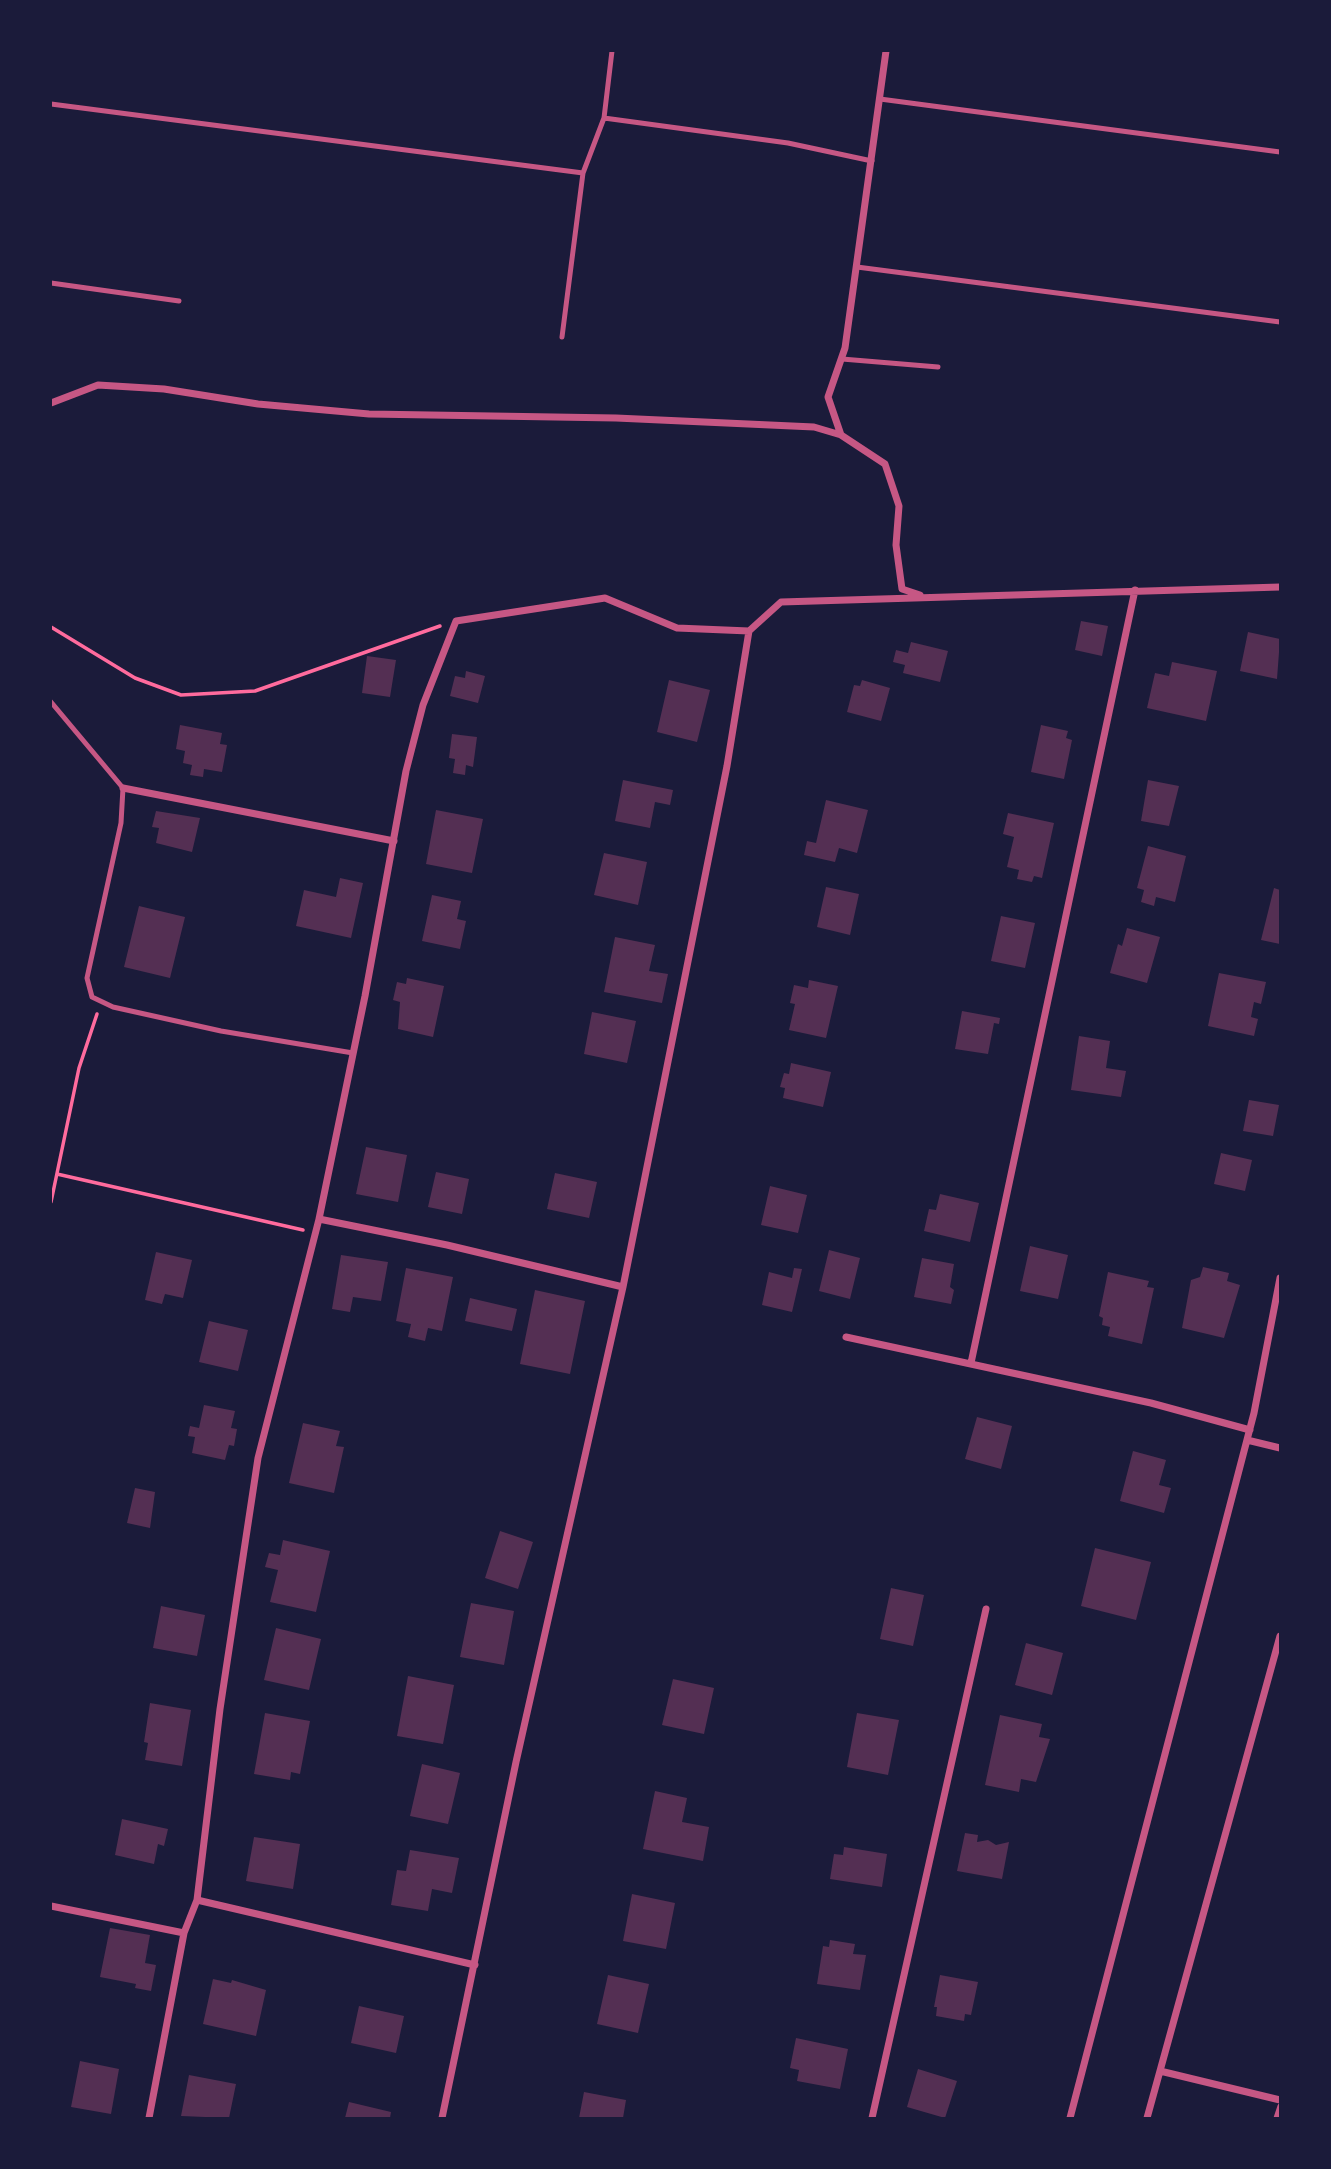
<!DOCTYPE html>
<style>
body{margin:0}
#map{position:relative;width:1331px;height:2169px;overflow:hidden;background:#1b1b3a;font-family:"Alegreya Sans",sans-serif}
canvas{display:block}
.frame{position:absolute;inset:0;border:52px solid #1b1b3a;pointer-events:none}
</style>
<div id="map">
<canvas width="1331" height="2169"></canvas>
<div class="frame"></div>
</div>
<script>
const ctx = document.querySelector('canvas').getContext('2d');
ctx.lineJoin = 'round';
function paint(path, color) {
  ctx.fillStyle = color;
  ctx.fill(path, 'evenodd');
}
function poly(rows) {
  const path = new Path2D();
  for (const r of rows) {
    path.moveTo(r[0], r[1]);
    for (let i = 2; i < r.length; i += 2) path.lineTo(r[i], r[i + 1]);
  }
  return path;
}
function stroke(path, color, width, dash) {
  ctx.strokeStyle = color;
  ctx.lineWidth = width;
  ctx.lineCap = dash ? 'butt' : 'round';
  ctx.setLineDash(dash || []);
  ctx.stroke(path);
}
paint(poly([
 [1081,621,1108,626,1102,656,1075,650],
 [1248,632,1280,639,1277,679,1240,671],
 [911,642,948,651,940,682,903,673,905,665,893,662,896,650,908,653],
 [367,656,396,660,390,697,362,693],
 [1172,662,1217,671,1206,721,1147,708,1155,673,1169,676],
 [466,671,485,676,478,703,450,696,455,676,465,678],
 [669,680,710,690,697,742,657,732],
 [862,680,890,688,881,721,847,712,854,685,860,686],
 [180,725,222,733,220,744,227,745,222,772,204,769,203,777,190,775,192,765,183,763,185,751,176,749],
 [1041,725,1068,731,1066,738,1072,740,1064,779,1031,772],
 [452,734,477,737,473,767,466,765,465,775,453,773,455,759,449,758],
 [623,780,673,790,670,805,655,802,650,828,615,821],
 [1148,780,1179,786,1169,826,1141,821],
 [826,800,868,810,857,853,839,848,835,862,804,855,807,841,816,843],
 [436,810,483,819,472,873,426,864],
 [156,811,200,818,192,852,156,843,159,828,152,827],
 [1008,813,1054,823,1042,878,1034,876,1032,882,1017,879,1019,870,1007,867,1014,837,1003,834],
 [1148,846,1186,856,1175,902,1156,897,1154,906,1141,902,1144,890,1137,888],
 [604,853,647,862,638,905,594,895],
 [340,878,363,883,351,938,296,926,304,890,336,897],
 [826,887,859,894,850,935,817,927],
 [1274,888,1280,890,1280,944,1261,940],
 [432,895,461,901,457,919,466,921,460,949,422,941],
 [139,906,185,917,170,978,124,967],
 [1001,916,1035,923,1025,968,991,961],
 [1127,928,1160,937,1147,983,1110,973,1118,944,1122,946],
 [615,937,655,945,649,971,668,974,662,1003,604,992],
 [1219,973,1266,982,1261,1004,1254,1002,1251,1017,1258,1019,1254,1036,1208,1026],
 [407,978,444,986,433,1037,398,1029,400,1002,393,1000,397,982,406,984],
 [809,980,838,986,826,1038,789,1030,795,1004,790,1003,794,985,808,988],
 [962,1011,1000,1018,999,1024,994,1023,988,1054,955,1049],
 [592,1012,636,1021,627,1063,584,1054],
 [1079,1036,1110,1041,1106,1068,1126,1071,1121,1097,1071,1090],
 [791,1063,831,1072,823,1107,783,1098,785,1088,780,1087,784,1073,789,1074],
 [1249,1100,1279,1105,1273,1136,1243,1131],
 [366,1147,407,1155,398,1202,356,1194],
 [1221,1153,1252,1160,1245,1191,1214,1184],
 [436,1172,469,1179,462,1214,428,1207],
 [555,1173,597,1182,589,1218,547,1209],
 [770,1186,807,1195,798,1233,761,1225],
 [940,1194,979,1203,970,1242,924,1231,929,1209,936,1210],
 [1030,1246,1068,1255,1058,1299,1020,1291],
 [829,1250,860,1258,850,1299,819,1291],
 [156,1252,192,1260,183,1298,165,1294,162,1304,145,1300],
 [341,1255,388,1262,381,1301,353,1297,350,1312,332,1309],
 [922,1258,954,1264,950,1287,954,1290,951,1304,914,1297],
 [1203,1267,1229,1273,1227,1281,1240,1285,1224,1338,1182,1328,1191,1280,1200,1277],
 [406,1268,453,1277,442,1331,428,1328,425,1341,408,1337,411,1324,396,1321],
 [794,1268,802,1269,792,1312,762,1305,769,1272,792,1278],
 [1108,1272,1149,1281,1147,1287,1154,1288,1142,1344,1108,1336,1110,1327,1102,1325,1103,1318,1099,1316],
 [535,1290,585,1301,570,1374,520,1364],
 [470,1298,517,1309,512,1331,465,1321],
 [209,1321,248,1330,238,1371,199,1362],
 [204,1405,235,1411,231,1428,237,1429,234,1446,229,1445,225,1460,192,1453,195,1437,188,1436,190,1426,199,1428],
 [977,1417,1012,1426,1001,1469,965,1459],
 [303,1423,340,1431,336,1446,344,1447,334,1493,289,1483],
 [1133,1451,1166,1460,1159,1485,1171,1488,1164,1513,1120,1501],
 [135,1488,155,1492,150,1528,127,1523],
 [500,1531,533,1542,518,1589,485,1578],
 [283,1540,330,1551,316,1612,270,1602,278,1570,265,1567,269,1553,280,1555],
 [1095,1548,1151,1562,1136,1620,1081,1606],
 [891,1588,924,1595,913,1646,880,1639],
 [471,1603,514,1611,504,1665,460,1657],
 [161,1606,205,1615,197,1656,153,1648],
 [276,1628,321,1639,309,1690,264,1680],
 [1026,1643,1063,1653,1052,1695,1015,1685],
 [408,1676,454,1685,443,1744,397,1736],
 [673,1679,714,1688,704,1734,662,1725],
 [150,1703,191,1710,182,1766,145,1760,148,1743,144,1742],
 [265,1713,310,1721,300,1774,291,1772,290,1780,254,1774],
 [857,1713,899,1720,888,1775,847,1767],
 [1000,1715,1042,1724,1039,1737,1050,1739,1036,1782,1021,1779,1019,1792,985,1785],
 [422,1764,460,1773,448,1824,410,1816],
 [655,1791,687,1798,682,1822,709,1827,703,1861,643,1849],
 [122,1819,168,1829,164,1846,158,1844,154,1864,115,1855],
 [965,1833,978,1835,977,1842,988,1840,996,1845,1009,1842,1002,1879,957,1871],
 [254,1837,300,1844,293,1889,246,1881],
 [844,1847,887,1854,882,1887,830,1879,834,1854,843,1855],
 [410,1850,459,1858,452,1893,432,1889,428,1911,391,1905,397,1870,406,1871],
 [632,1894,675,1903,666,1949,623,1941],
 [110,1928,150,1935,145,1963,156,1965,151,1991,135,1988,136,1984,100,1977],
 [830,1940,855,1944,853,1954,866,1955,860,1990,817,1984,823,1946,829,1947],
 [608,1975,649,1984,638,2033,597,2024],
 [940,1975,978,1982,971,2015,965,2014,964,2021,936,2016,937,2007,934,2007],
 [213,1979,231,1983,232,1980,266,1990,256,2036,203,2024],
 [359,2006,404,2016,396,2053,351,2043],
 [796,2038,848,2049,840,2089,797,2081,799,2070,790,2068],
 [80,2061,119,2069,111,2114,71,2107],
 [918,2069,957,2081,945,2118,907,2107],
 [189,2075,236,2084,229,2118,181,2116],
 [584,2092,626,2100,623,2118,579,2118],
 [349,2102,391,2112,390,2118,345,2118]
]), '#542f53');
stroke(poly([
 [51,627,135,678,181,695,255,691,440,626],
 [57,1174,303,1230],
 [51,1202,79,1068,97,1014]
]), '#ff6b9d', 3.5);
stroke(poly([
 [880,99,1280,152],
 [51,104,583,173],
 [604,118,788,143,872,161],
 [857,267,1280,322],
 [51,283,179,301],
 [562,337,583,173,604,118,612,51],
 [842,359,938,367],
 [51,702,123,788,121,823,87,978,92,997,113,1007,221,1031,353,1053],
 [1276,2118,1280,2106]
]), '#c65784', 5);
stroke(poly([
 [51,403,98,385,164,389,258,404,369,414,616,418,814,427,841,435,885,464,899,506,896,545,902,589,920,595],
 [841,435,828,397,845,348,886,51],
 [123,788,394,841],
 [319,1219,447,1245,623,1287],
 [846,1337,1151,1403,1250,1430],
 [971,1363,1135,590],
 [1247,1440,1280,1448],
 [197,1900,475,1965],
 [51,1906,184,1933],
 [1160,2071,1280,2100],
 [149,2118,184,1933,197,1900,220,1709,258,1458,319,1219,365,996,406,771,423,705,456,621,605,598,677,628,749,631,781,602,1280,587],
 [442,2118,516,1762,623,1287,727,766,749,631],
 [872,2118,986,1609],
 [1070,2118,1254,1413,1280,1278],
 [1147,2118,1280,1636]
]), '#c65784', 7);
</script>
